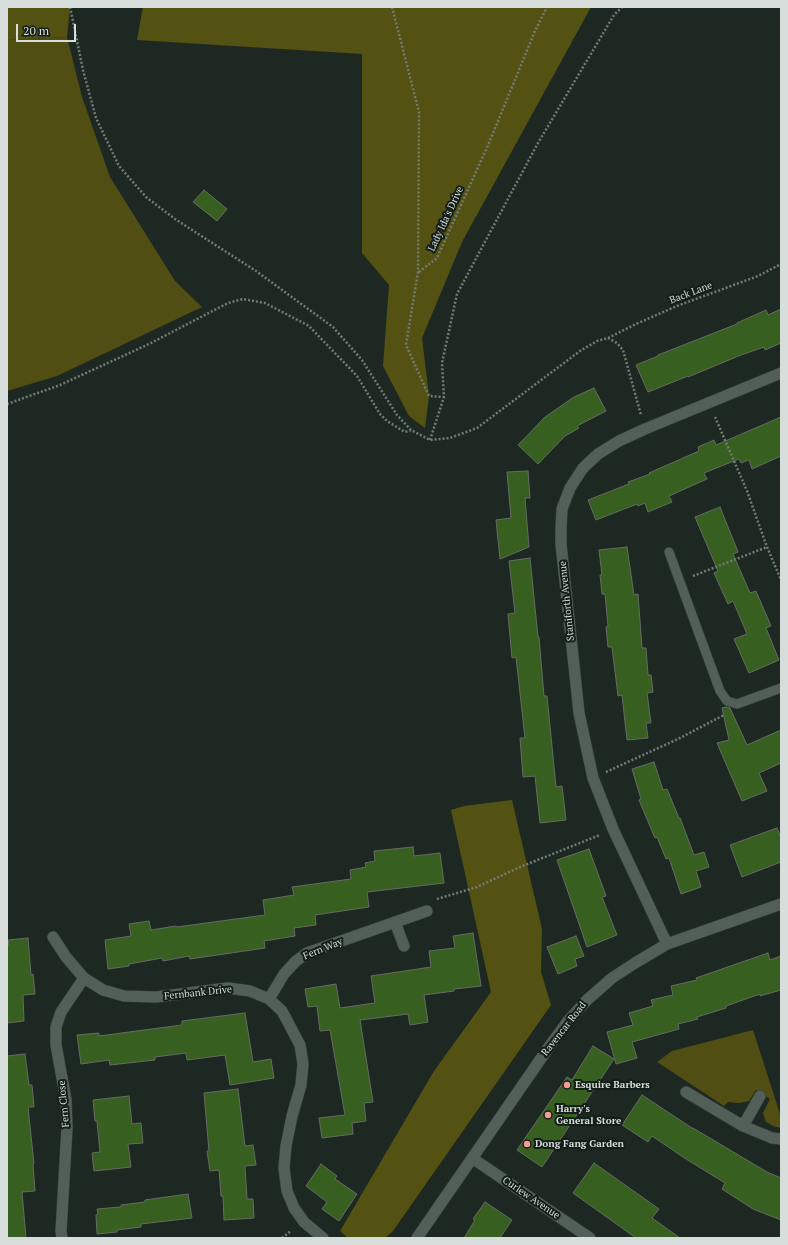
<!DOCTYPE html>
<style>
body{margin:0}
#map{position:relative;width:788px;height:1245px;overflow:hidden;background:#1e2823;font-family:"PT Serif",serif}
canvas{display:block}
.frame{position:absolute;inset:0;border:8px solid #d7ddda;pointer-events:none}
.scale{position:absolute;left:16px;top:24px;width:60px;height:18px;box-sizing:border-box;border:2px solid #d7ddda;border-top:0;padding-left:5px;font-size:12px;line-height:14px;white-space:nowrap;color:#d7ddda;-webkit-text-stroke:3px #141e19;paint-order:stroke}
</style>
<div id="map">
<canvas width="788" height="1245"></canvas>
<div class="frame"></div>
<div class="scale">20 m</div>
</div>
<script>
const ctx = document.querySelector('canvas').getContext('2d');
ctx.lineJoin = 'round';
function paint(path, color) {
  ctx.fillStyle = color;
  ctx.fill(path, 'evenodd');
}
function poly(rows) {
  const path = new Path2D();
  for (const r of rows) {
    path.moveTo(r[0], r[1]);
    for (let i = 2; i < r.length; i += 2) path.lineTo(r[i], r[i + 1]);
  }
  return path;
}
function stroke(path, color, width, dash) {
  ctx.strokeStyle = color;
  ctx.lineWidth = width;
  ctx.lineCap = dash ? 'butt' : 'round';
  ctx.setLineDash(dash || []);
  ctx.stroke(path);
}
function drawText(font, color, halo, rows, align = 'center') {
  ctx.font = font + ' "PT Serif",serif';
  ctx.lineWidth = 4;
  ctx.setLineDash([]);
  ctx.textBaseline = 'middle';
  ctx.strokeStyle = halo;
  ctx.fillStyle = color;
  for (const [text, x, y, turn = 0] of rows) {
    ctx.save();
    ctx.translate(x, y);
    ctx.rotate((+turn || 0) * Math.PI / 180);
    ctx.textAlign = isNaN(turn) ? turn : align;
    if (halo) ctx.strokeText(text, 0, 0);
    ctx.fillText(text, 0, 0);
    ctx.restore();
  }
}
paint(poly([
 [67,37,82,97,110,177,175,281,202,307,57,376,7,391,7,40],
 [753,1030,781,1117,781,1128,773,1126,766,1122,763,1113,770,1099,756,1090,749,1101,739,1103,728,1102,724,1106,657,1062,672,1051]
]), '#504e13');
paint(poly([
 [7,7,70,7,67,37,7,40],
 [143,7,591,7,462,242,422,338,429,396,425,428,409,416,383,366,389,285,362,253,362,54,137,40],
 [512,800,542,929,541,972,551,1005,393,1231,385,1238,348,1238,340,1231,434,1071,491,992,451,810,464,806]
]), '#535212');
const building = poly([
 [204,190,227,209,217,221,193,202,204,190],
 [781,309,781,343,765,350,764,347,741,355,688,377,688,376,648,392,636,365,658,356,658,355,737,324,737,323,766,310,768,315,781,309],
 [594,388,606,411,577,426,579,428,565,436,538,464,518,445,545,417,574,397,594,388],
 [781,417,781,456,752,469,749,460,741,463,739,459,704,473,707,479,669,496,672,502,648,512,645,503,638,506,637,504,596,520,588,500,629,484,628,482,650,474,649,473,699,451,698,447,714,440,716,445,781,417],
 [528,471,530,498,525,498,529,547,500,559,496,520,511,518,507,472,528,471],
 [720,507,738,552,733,554,750,593,756,591,771,626,766,628,779,660,749,673,734,639,747,634,733,601,728,604,714,573,718,571,695,517,720,507],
 [627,547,634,595,638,594,642,648,646,648,648,675,651,675,653,692,647,693,651,723,646,723,648,738,627,740,622,695,618,696,612,647,608,647,606,627,608,626,605,594,602,594,600,575,602,575,599,550,627,547],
 [530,558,538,637,539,637,544,696,547,696,556,787,562,786,566,820,540,823,535,776,523,777,520,738,525,738,516,657,512,658,508,614,515,613,509,561,530,558],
 [726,707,730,708,747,745,781,730,781,763,759,773,767,791,742,801,717,743,729,740,722,708,726,707],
 [654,762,663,790,667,789,679,818,680,818,694,855,704,852,709,867,696,871,701,887,681,894,669,858,666,859,657,837,655,838,639,800,641,799,632,769,654,762],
 [777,828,781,838,781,862,742,877,730,845,777,828],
 [413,847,414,856,440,853,444,883,367,892,369,907,315,915,316,925,294,928,295,936,264,941,265,948,190,959,189,956,163,961,162,958,129,964,129,966,108,969,105,940,131,936,129,924,149,921,151,930,176,926,177,927,265,915,263,900,294,895,292,887,351,879,350,870,366,867,365,863,375,861,374,851,413,847],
 [589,849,606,896,602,897,617,935,587,947,557,860,589,849],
 [473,933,481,986,454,989,454,991,424,995,428,1022,410,1025,408,1014,360,1020,373,1102,364,1103,366,1121,352,1123,353,1134,322,1138,319,1118,345,1115,330,1030,320,1031,317,1006,308,1007,305,989,336,984,340,1008,375,1003,371,976,431,967,429,951,455,948,453,936,473,933],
 [576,936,584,956,575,959,577,966,558,974,547,947,576,936],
 [28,938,31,975,33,974,35,994,23,995,24,1021,7,1023,7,945,9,945,8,940,28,938],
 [768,953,770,960,781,956,781,990,760,996,760,994,726,1006,726,1008,697,1017,698,1019,678,1024,679,1029,632,1042,637,1058,616,1064,607,1032,633,1025,629,1013,653,1006,651,1000,673,995,671,986,697,980,696,978,768,953],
 [245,1013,253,1062,271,1059,274,1078,230,1085,225,1055,187,1060,186,1053,155,1057,155,1060,110,1065,109,1060,81,1064,77,1035,99,1033,99,1036,182,1025,182,1021,245,1013],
 [593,1046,614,1059,542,1167,517,1150,567,1077,572,1080,593,1046],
 [25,1054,29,1085,32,1085,34,1107,28,1107,34,1164,33,1164,35,1191,22,1192,26,1238,7,1238,7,1056,25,1054],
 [238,1089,245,1146,253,1145,256,1165,245,1166,247,1199,253,1199,254,1218,224,1220,223,1196,221,1196,219,1170,210,1171,207,1151,209,1151,204,1093,238,1089],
 [642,1095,692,1128,693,1128,767,1172,781,1178,781,1220,753,1209,722,1189,725,1183,686,1159,652,1136,648,1142,622,1125,642,1095],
 [129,1096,132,1124,141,1123,143,1143,128,1144,131,1167,94,1171,92,1153,100,1152,97,1121,95,1121,93,1100,129,1096],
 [594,1163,659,1209,652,1218,680,1238,636,1238,573,1193,594,1163],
 [321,1164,337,1176,335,1179,357,1194,339,1221,322,1209,327,1202,306,1186,321,1164],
 [188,1194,192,1218,141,1224,141,1227,117,1230,117,1232,97,1234,96,1215,98,1214,97,1209,121,1207,121,1205,145,1202,145,1200,188,1194],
 [485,1202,512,1220,500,1238,464,1238,475,1220,473,1219,485,1202]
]);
paint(building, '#375f20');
stroke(building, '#656c62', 1);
const service = poly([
 [669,552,720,691,727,701,737,704,781,688]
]);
const minor = poly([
 [395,922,404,946],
 [53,937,66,957,84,978,103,990,124,996,156,997,228,988,250,991,269,999,282,1011,300,1045,303,1064,301,1085,292,1116,286,1146,284,1168,287,1191,294,1208,304,1222,323,1238],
 [667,944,613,829,593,778,579,713,575,675,561,544,561,529,562,509,570,488,583,468,598,454,619,441,645,429,781,373],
 [269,999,284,974,296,961,307,953,427,911],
 [686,1092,743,1126,772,1138,781,1139],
 [743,1126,760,1096],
 [472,1158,590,1238],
 [62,1238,61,1231,67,1128,66,1100,56,1045,56,1027,61,1012,84,978],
 [417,1238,551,1044,568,1021,587,1000,612,978,635,963,667,944,781,904]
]);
stroke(service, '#39423d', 10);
stroke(minor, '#39423d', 12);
stroke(poly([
 [70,7,83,70,96,118,119,166,146,197,175,219,256,271,333,327,362,360,397,415,411,430,430,440,450,438,477,428,580,351,597,341,608,338,617,343,623,350,641,415],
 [392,7,419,112,418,272,406,345,429,396,444,397],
 [419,272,437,258,489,143,535,31,547,7],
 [608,338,636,324,677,306,758,276,781,264],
 [7,404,60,385,149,344,228,303,243,299,265,303,309,326,357,376,380,414,387,421,405,432,411,430],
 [715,417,747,491,767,547,781,580],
 [430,440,444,397,442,363,457,294,538,143,614,15,622,7],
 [693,576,767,547],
 [606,772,678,739,724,715],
 [437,899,477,887,520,867,600,835],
 [282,1238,291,1231]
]), '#737b77', 2.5, [2, 2]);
stroke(service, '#525e58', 9);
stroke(minor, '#525e58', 11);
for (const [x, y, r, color] of [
 [567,1085,4,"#f59c94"],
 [548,1115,4,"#f59c94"],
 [527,1144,4,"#f59c94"]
]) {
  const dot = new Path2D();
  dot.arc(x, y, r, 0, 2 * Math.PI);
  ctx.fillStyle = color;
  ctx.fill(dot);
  stroke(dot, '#141e19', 1.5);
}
drawText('10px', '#d7ddda', '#141e19', [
 ["Lady Ida's Drive",446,219,-65],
 ["Back Lane",691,293,-21],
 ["Staniforth Avenue",567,601,-96],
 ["Fern Way",323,949,-22],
 ["Fernbank Drive",198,993,-6],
 ["Ravencar Road",564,1029,-52],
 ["Fern Close",64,1104,-95],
 ["Curlew Avenue",531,1198,34]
]);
drawText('bold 10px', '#d7ddda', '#141e19', [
 ["Esquire Barbers",575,1085],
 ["Harry's",556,1109],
 ["General Store",556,1121],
 ["Dong Fang Garden",535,1144]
], 'left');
</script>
